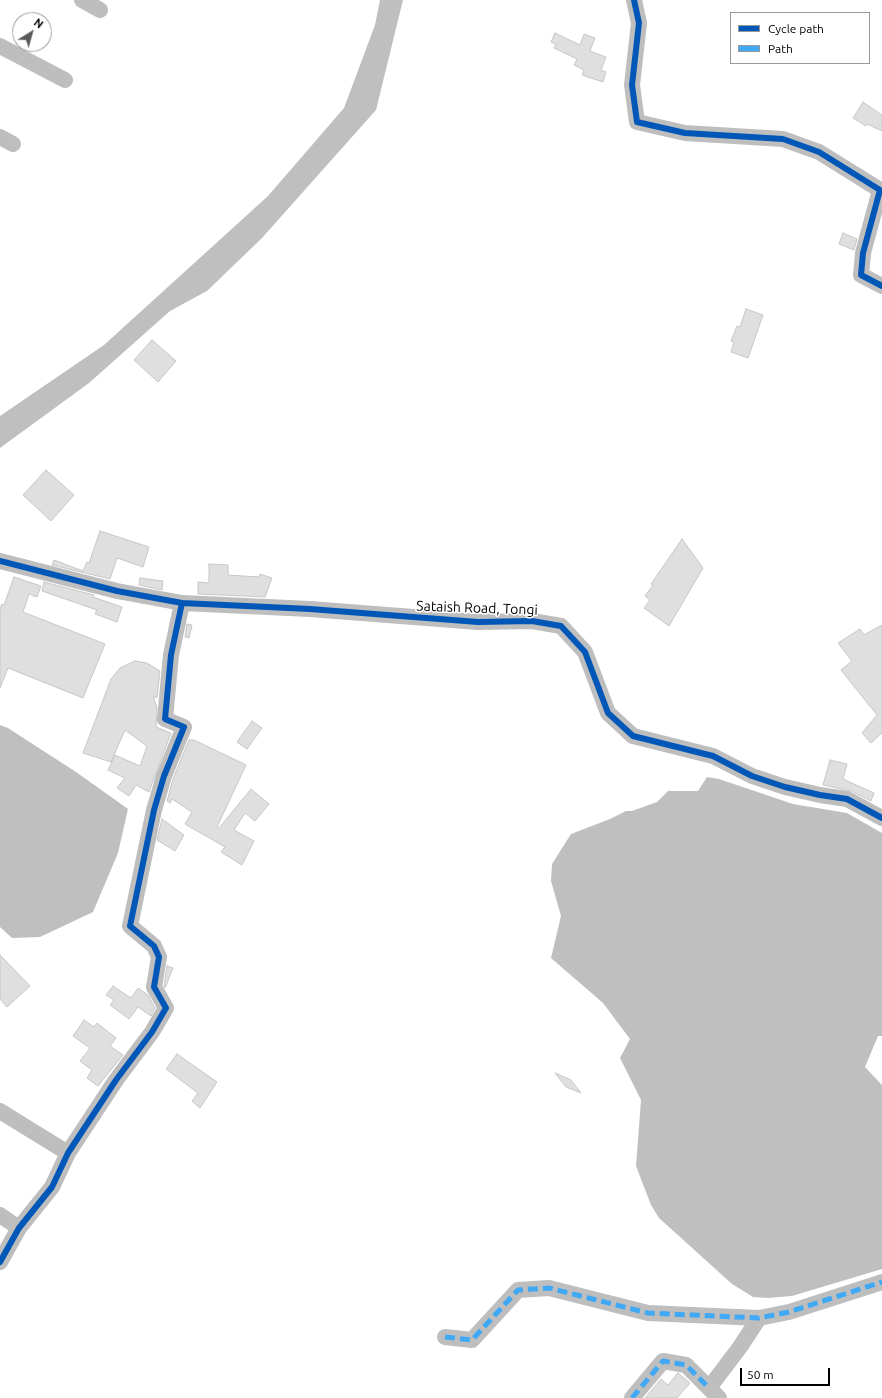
<!DOCTYPE html>
<style>
body{margin:0}
#map{position:relative;width:882px;height:1398px;overflow:hidden;background:#fff;font-family:Ubuntu,sans-serif}
canvas{display:block}
.legend{position:absolute;left:730px;top:12px;width:140px;height:52px;box-sizing:border-box;background:#fff;border:1px solid #999;margin:0;padding:5px 7px;list-style:none;font-size:12px;color:#000}
.legend li{display:flex;align-items:center;gap:8px;height:20px}
.legend b{width:20px;border:1px solid #999}
.north{position:absolute;left:12px;top:12px;width:40px;height:40px;box-sizing:border-box;background:#fff;border:1px solid #999;border-radius:50%;rotate:37deg;font-size:11px;font-weight:700;line-height:16px;text-align:center;color:#000}
.north::after{content:'';display:block;margin:auto;width:14px;height:18px;background:#595959;clip-path:polygon(50% 0,100% 100%,50% 72%,0 100%)}
.scale{position:absolute;left:740px;top:1368px;width:90px;height:18px;box-sizing:border-box;border:2px solid #000;border-top:0;padding-left:5px;font-size:12px;line-height:14px;white-space:nowrap;color:#000;-webkit-text-stroke:3px #fff;paint-order:stroke}
</style>
<div id="map">
<canvas width="882" height="1398"></canvas>
<ul class="legend">
<li><b style="height:5px;background:#0057b8"></b>Cycle path</li>
<li><b style="height:5px;background:#3fa9f5"></b>Path</li>
</ul>
<div class="north">N</div>
<div class="scale">50 m</div>
</div>
<script>
const ctx = document.querySelector('canvas').getContext('2d');
ctx.lineJoin = 'round';
function paint(path, color) {
  ctx.fillStyle = color;
  ctx.fill(path, 'evenodd');
}
function poly(rows) {
  const path = new Path2D();
  for (const r of rows) {
    path.moveTo(r[0], r[1]);
    for (let i = 2; i < r.length; i += 2) path.lineTo(r[i], r[i + 1]);
  }
  return path;
}
function stroke(path, color, width, dash) {
  ctx.strokeStyle = color;
  ctx.lineWidth = width;
  ctx.lineCap = dash ? 'butt' : 'round';
  ctx.setLineDash(dash || []);
  ctx.stroke(path);
}
function drawText(font, color, halo, rows, align = 'center') {
  ctx.font = font + ' Ubuntu,sans-serif';
  ctx.lineWidth = 3;
  ctx.setLineDash([]);
  ctx.textBaseline = 'middle';
  ctx.strokeStyle = halo;
  ctx.fillStyle = color;
  for (const [text, x, y, turn = 0] of rows) {
    ctx.save();
    ctx.translate(x, y);
    ctx.rotate((+turn || 0) * Math.PI / 180);
    ctx.textAlign = isNaN(turn) ? turn : align;
    if (halo) ctx.strokeText(text, 0, 0);
    ctx.fillText(text, 0, 0);
    ctx.restore();
  }
}
paint(poly([
 [380,0,403,0,376,110,262,238,207,291,170,311,89,383,0,448,0,416,104,345,268,196,344,108,375,25],
 [0,725,8,728,76,772,128,809,118,853,93,912,40,937,12,938,0,927],
 [707,777,719,779,793,804,847,813,882,833,882,1036,878,1036,865,1067,882,1085,882,1269,792,1296,768,1298,753,1297,732,1284,659,1218,651,1205,636,1166,641,1100,620,1058,630,1039,603,1003,551,958,561,916,551,881,552,864,571,834,610,819,626,811,632,811,657,802,668,791,698,791]
]), '#bfbfbf');
const building = poly([
 [555,33,580,45,584,34,595,38,590,51,606,57,601,70,606,72,603,82,582,75,584,70,574,65,577,59,554,48,556,44,551,42,555,33],
 [863,102,882,115,882,131,867,124,866,126,853,118,863,102],
 [843,233,857,239,854,250,839,244,843,233],
 [746,309,763,315,748,358,731,352,734,342,731,341,737,326,740,327,746,309],
 [152,340,176,361,158,382,134,360,152,340],
 [46,470,74,495,51,521,23,495,46,470],
 [100,531,149,547,143,567,117,558,110,579,52,565,54,560,83,571,87,562,89,563,100,531],
 [682,539,703,568,669,626,644,608,650,600,645,596,653,585,651,584,682,539],
 [209,564,228,565,228,575,259,577,260,574,272,578,265,597,198,594,198,582,209,583,209,564],
 [14,577,41,586,37,597,29,594,23,612,105,644,83,698,8,668,0,688,0,609,2,604,4,605,14,577],
 [140,578,163,581,162,590,139,585,140,578],
 [44,582,94,595,93,597,122,607,117,622,95,614,97,610,42,591,44,582],
 [187,624,192,625,189,638,185,637,187,624],
 [882,625,882,733,871,743,862,733,877,715,841,670,852,661,838,643,860,629,864,635,882,625],
 [135,661,147,663,160,671,157,698,153,696,157,708,156,727,171,733,149,792,136,785,129,796,117,788,125,778,108,770,115,755,140,766,147,746,125,730,111,762,83,753,111,679,120,668,135,661],
 [252,721,262,728,247,749,237,742,252,721],
 [189,740,194,740,246,765,217,827,219,828,251,789,269,804,255,821,245,813,234,830,254,841,242,865,221,852,225,847,185,824,192,812,172,799,170,803,167,801,173,779,189,740],
 [830,760,847,764,843,779,874,793,871,801,851,791,823,785,830,760],
 [162,819,184,835,175,851,157,840,162,819],
 [0,955,30,986,7,1007,0,999,0,955],
 [167,966,173,968,165,988,164,985,167,966],
 [113,986,131,998,138,988,148,995,155,1008,151,1016,138,1007,129,1019,110,1005,114,1000,106,995,113,986],
 [84,1020,94,1027,97,1023,116,1038,110,1046,123,1055,98,1086,87,1078,92,1070,80,1061,90,1048,73,1036,84,1020],
 [177,1054,217,1082,200,1108,192,1101,198,1093,166,1069,177,1054],
 [555,1073,571,1080,581,1093,566,1087,555,1073],
 [678,1373,690,1383,677,1398,645,1398,661,1379,668,1385,678,1373]
]);
paint(building, '#dfdfdf');
stroke(building, '#c7c7c7', 1);
stroke(poly([
 [82,0,100,10],
 [634,0,639,23,632,85,637,122,685,133,783,139,819,152,880,190,863,253,861,275,882,286],
 [0,46,65,80],
 [0,137,13,144],
 [0,561,117,591,182,603,310,609,478,622,532,621,561,626,585,652,608,713,633,736,713,756,752,776,785,787,820,795,847,799,882,818],
 [0,1111,68,1153],
 [0,1215,19,1228],
 [0,1262,19,1228,52,1187,68,1153,116,1080,152,1032,166,1008,154,987,159,957,154,946,130,926,154,810,164,776,184,727,165,719,171,655,182,603],
 [445,1337,472,1340,518,1290,549,1288,648,1313,759,1318,789,1312,882,1282],
 [632,1398,663,1361,686,1365,709,1388],
 [719,1398,709,1388,740,1347,759,1318]
]), '#bebebe', 16);
stroke(poly([
 [445,1337,472,1340,518,1290,549,1288,648,1313,759,1318,789,1312,882,1282],
 [632,1398,663,1361,686,1365,709,1388]
]), '#3fa9f5', 5, [10, 5]);
stroke(poly([
 [634,0,639,23,632,85,637,122,685,133,783,139,819,152,880,190,863,253,861,275,882,286],
 [0,561,117,591,182,603,310,609,478,622,532,621,561,626,585,652,608,713,633,736,713,756,752,776,785,787,820,795,847,799,882,818],
 [0,1262,19,1228,52,1187,68,1153,116,1080,152,1032,166,1008,154,987,159,957,154,946,130,926,154,810,164,776,184,727,165,719,171,655,182,603]
]), '#0057b8', 6);
drawText('14px', '#000', '#fff', [
 ["Sataish Road, Tongi",477,608,2]
]);
</script>
